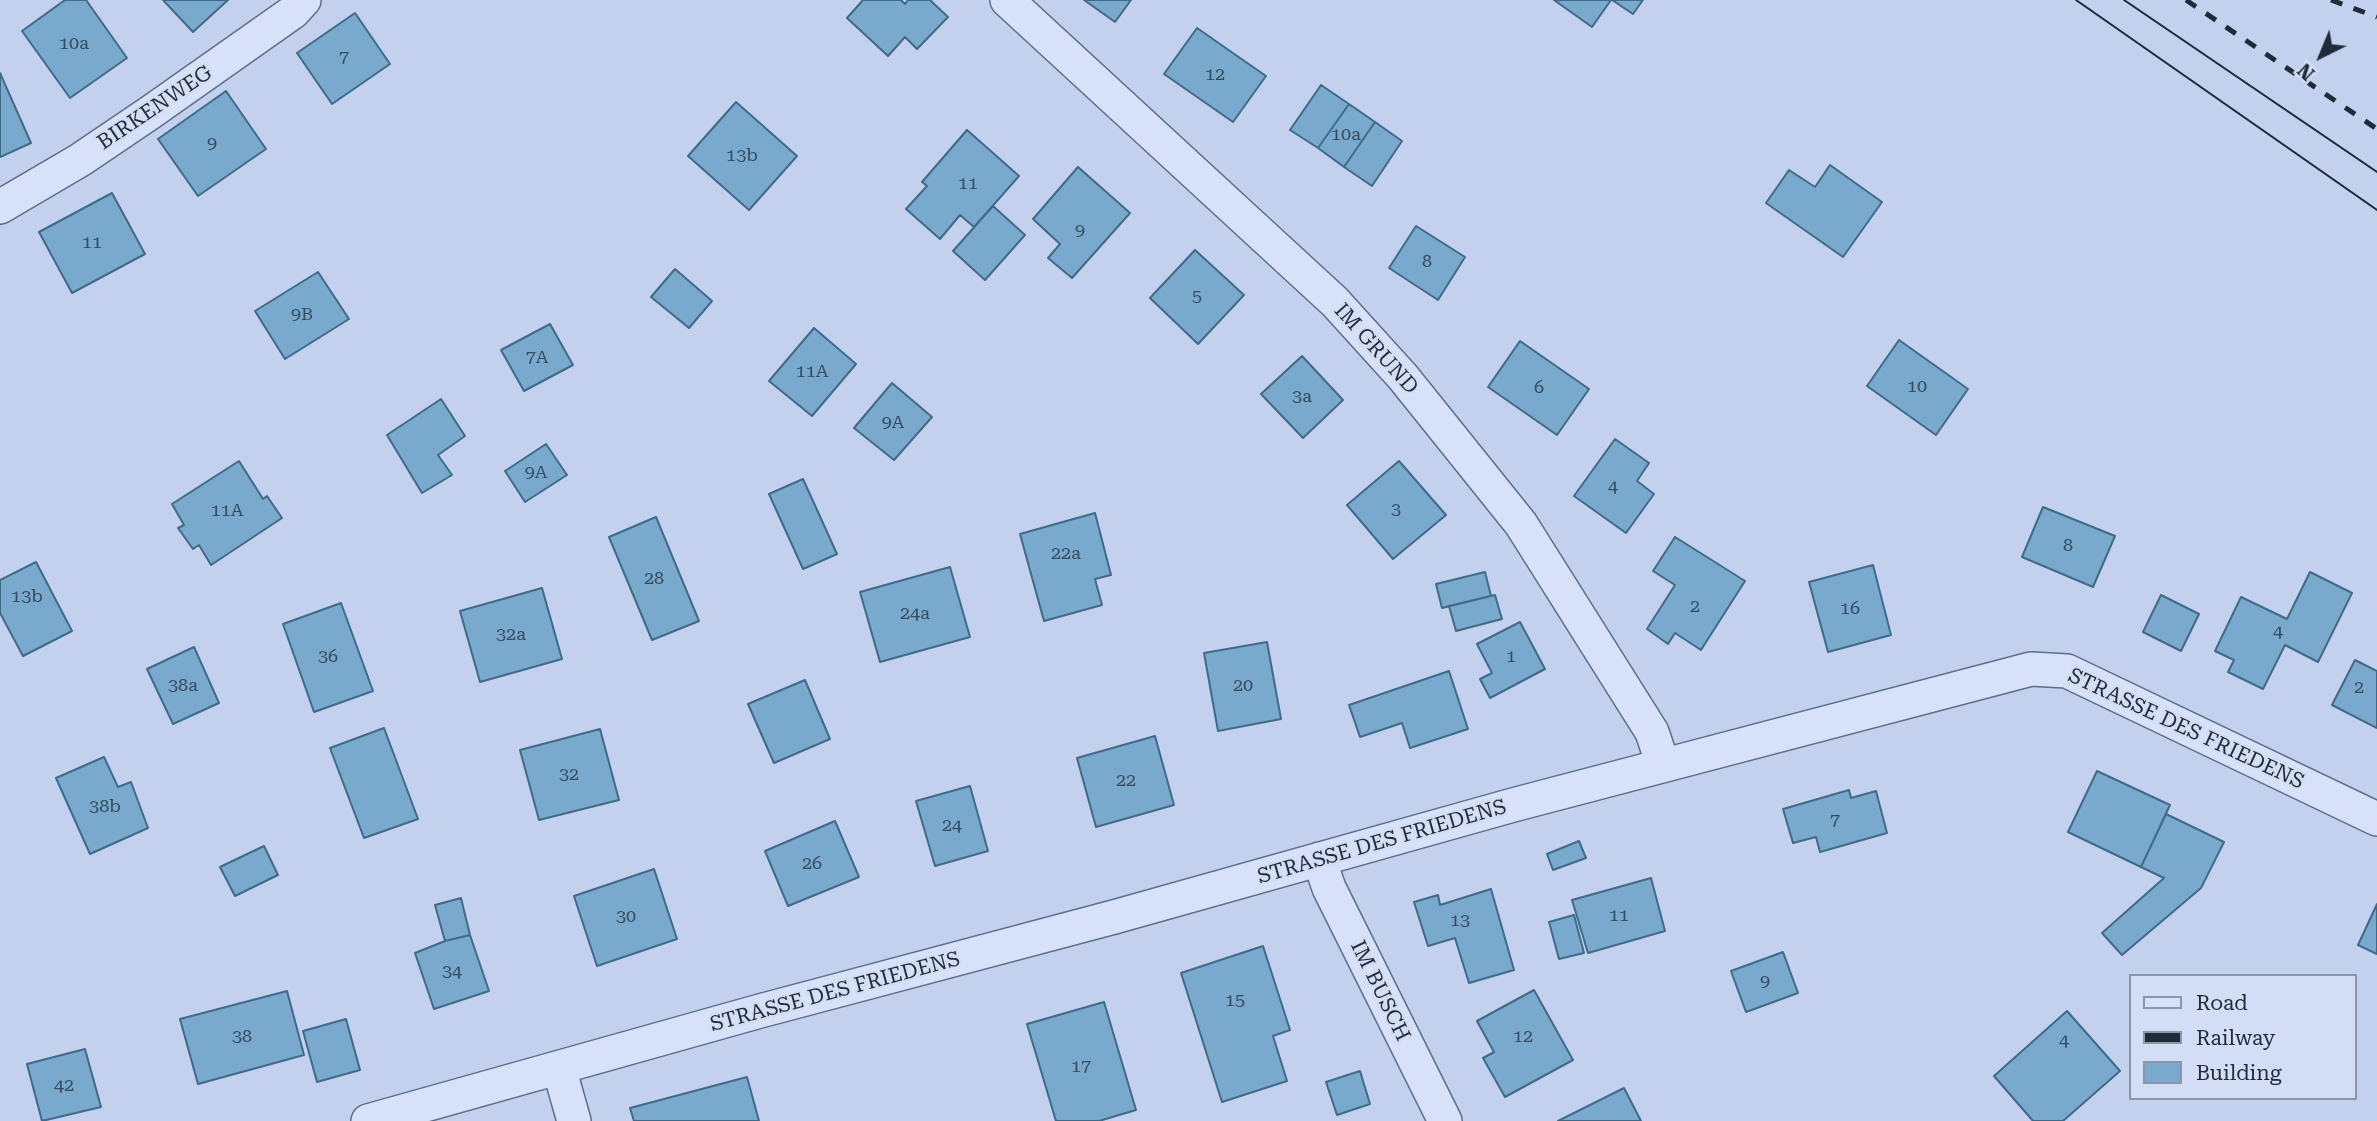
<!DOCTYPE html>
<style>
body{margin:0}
#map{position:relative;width:2377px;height:1121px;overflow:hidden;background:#c3d0ee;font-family:"Roboto Serif",serif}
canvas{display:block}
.legend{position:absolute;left:2129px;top:974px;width:228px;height:126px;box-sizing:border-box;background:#d3ddf6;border:2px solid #8b96aa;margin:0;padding:9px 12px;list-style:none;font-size:21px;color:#1e2c39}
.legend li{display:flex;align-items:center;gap:14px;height:35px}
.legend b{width:35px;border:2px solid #8b96aa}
.north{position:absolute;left:2286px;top:21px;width:70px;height:70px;-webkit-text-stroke:5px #d3ddf6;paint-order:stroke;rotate:223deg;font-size:19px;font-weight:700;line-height:28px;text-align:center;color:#1e2c39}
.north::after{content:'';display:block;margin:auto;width:24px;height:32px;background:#1e2c39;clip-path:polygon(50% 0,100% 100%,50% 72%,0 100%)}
</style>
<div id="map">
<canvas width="2377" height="1121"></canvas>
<ul class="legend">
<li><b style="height:9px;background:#d7e1f9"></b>Road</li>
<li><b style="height:9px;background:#1e2c39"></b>Railway</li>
<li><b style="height:19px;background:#79a9cd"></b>Building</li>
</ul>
<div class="north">N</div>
</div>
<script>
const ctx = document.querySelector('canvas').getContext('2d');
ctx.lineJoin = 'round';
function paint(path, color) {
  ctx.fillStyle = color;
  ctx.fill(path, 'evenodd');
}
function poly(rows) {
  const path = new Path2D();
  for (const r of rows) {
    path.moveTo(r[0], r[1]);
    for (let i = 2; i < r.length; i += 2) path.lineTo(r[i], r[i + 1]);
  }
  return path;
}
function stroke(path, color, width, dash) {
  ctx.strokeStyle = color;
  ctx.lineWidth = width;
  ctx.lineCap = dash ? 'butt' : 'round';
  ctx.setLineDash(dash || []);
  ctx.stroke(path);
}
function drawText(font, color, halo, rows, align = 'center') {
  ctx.font = font + ' "Roboto Serif",serif';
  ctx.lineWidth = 5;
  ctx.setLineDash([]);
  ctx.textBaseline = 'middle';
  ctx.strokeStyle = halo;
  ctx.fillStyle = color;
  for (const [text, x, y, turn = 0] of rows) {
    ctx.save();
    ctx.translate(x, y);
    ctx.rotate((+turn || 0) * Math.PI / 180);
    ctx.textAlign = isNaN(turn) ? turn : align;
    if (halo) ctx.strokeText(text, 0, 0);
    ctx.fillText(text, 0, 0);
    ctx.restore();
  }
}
const building = poly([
 [65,0,86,0,127,58,70,98,22,31,65,0],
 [163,0,228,0,193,32,163,0],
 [863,0,901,0,905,4,908,0,930,0,948,17,917,49,905,37,888,56,847,18,863,0],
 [1084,0,1131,0,1115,22,1084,0],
 [1554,0,1611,0,1592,27,1554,0],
 [1612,0,1643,0,1633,14,1612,0],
 [355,13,390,64,332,104,297,53,355,13],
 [1197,28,1266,76,1233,122,1164,74,1197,28],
 [0,73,31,143,0,157,0,73],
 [1321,85,1349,104,1318,148,1290,130,1321,85],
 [226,91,266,149,198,196,158,139,226,91],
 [736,102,797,156,749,210,688,156,736,102],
 [1349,104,1375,122,1344,167,1318,148,1349,104],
 [1375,122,1402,141,1372,186,1344,167,1375,122],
 [967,130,1019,176,974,227,960,215,940,239,906,209,927,186,922,182,967,130],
 [1830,165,1882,202,1843,257,1766,203,1789,170,1815,187,1830,165],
 [1078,167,1130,213,1072,278,1048,258,1060,244,1033,219,1078,167],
 [112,193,145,254,72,293,39,232,112,193],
 [993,206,1025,235,985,280,953,251,993,206],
 [1416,226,1465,257,1438,300,1389,268,1416,226],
 [1195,250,1244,295,1198,344,1150,298,1195,250],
 [675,269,712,301,689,328,651,297,675,269],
 [318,272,349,319,285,359,255,311,318,272],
 [550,324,573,365,524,391,501,350,550,324],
 [814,328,856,364,812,416,769,381,814,328],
 [1899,340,1968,389,1936,435,1867,386,1899,340],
 [1520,341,1589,389,1557,435,1488,387,1520,341],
 [1302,356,1343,400,1303,438,1261,394,1302,356],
 [892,383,932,417,894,460,854,428,892,383],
 [441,399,465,436,438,455,452,475,422,493,387,435,441,399],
 [1615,439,1649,463,1637,481,1654,494,1626,533,1574,496,1615,439],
 [546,444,567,475,525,502,505,471,546,444],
 [239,461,263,499,267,496,282,518,211,565,199,545,193,549,178,528,184,525,172,504,239,461],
 [1399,461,1446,515,1393,559,1347,505,1399,461],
 [803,479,837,554,803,569,769,494,803,479],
 [2043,507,2115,536,2093,587,2022,557,2043,507],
 [1095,513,1111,575,1095,579,1102,605,1044,621,1020,534,1095,513],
 [656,517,699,621,652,640,609,537,656,517],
 [1675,537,1745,581,1701,650,1675,633,1668,644,1647,629,1675,585,1653,571,1675,537],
 [36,562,72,631,23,656,0,613,0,580,36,562],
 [1873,565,1891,635,1828,652,1809,582,1873,565],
 [950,567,970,637,880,662,860,592,950,567],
 [1485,572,1491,596,1442,608,1436,584,1485,572],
 [2310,572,2352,593,2318,662,2285,645,2263,689,2228,672,2234,660,2215,651,2241,597,2287,619,2310,572],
 [542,588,562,659,480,682,460,611,542,588],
 [1495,595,1502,619,1456,631,1449,606,1495,595],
 [2161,595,2199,614,2181,651,2143,632,2161,595],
 [341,603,373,691,314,712,283,624,341,603],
 [1520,622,1545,669,1490,698,1480,679,1492,673,1477,644,1520,622],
 [1267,642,1281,719,1218,731,1204,653,1267,642],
 [194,647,219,703,173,724,147,669,194,647],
 [2355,660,2377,671,2377,728,2332,705,2355,660],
 [1449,671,1468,729,1410,748,1402,723,1360,737,1349,705,1449,671],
 [805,680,830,739,774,763,748,704,805,680],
 [384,728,418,819,364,838,330,748,384,728],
 [600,729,619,800,539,820,520,750,600,729],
 [1155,736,1174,805,1096,827,1077,758,1155,736],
 [104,757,118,787,131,782,148,828,90,854,56,778,104,757],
 [2097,771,2170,805,2141,867,2068,832,2097,771],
 [970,786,988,851,935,866,916,801,970,786],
 [1849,790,1851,798,1876,791,1887,833,1820,852,1816,837,1793,843,1783,809,1849,790],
 [2166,814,2224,842,2201,888,2122,955,2102,933,2164,878,2141,867,2166,814],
 [835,821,859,877,788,906,765,851,835,821],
 [1579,841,1586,858,1553,870,1547,854,1579,841],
 [264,846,278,875,235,896,220,867,264,846],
 [654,869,677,939,597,966,574,896,654,869],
 [1651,878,1665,931,1588,953,1572,900,1651,878],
 [1491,889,1514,970,1469,983,1455,938,1428,946,1414,902,1438,895,1440,905,1491,889],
 [461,898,470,935,445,941,435,905,461,898],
 [2377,904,2377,954,2358,945,2377,904],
 [1574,915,1584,953,1559,959,1549,922,1574,915],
 [470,935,489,991,434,1009,415,953,445,941,470,935],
 [1263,946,1290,1030,1273,1036,1287,1081,1222,1102,1181,973,1263,946],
 [1783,952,1798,993,1746,1012,1731,971,1783,952],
 [1534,990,1573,1060,1505,1097,1483,1058,1494,1052,1477,1021,1534,990],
 [287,991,304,1055,198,1084,180,1019,287,991],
 [1104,1002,1136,1110,1099,1121,1056,1121,1027,1024,1104,1002],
 [2067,1011,2120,1071,2063,1121,2033,1121,1994,1076,2067,1011],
 [346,1019,360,1070,317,1082,303,1031,346,1019],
 [85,1049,101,1107,42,1121,27,1064,85,1049],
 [1360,1071,1370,1104,1337,1115,1326,1082,1360,1071],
 [747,1077,759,1121,634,1121,630,1108,747,1077],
 [1624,1088,1641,1121,1558,1121,1624,1088]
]);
paint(building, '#79a9cd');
stroke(building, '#406b88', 2);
const street = poly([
 [1007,0,1335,302,1403,377,1521,524,1652,732,1663,765],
 [0,207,80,160,151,112,293,12,304,0],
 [1319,859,1329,888,1445,1121],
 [559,1068,574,1121],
 [368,1121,760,1011,1114,917,1513,805,2031,669,2067,671,2377,819]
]);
stroke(street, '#5a6f89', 36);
stroke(street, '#d7e1f9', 33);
stroke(poly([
 [2076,0,2377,210],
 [2124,0,2377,172]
]), '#1e2c39', 2);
stroke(poly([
 [2186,0,2377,129],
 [2331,0,2377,17]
]), '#1e2c39', 5, [12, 12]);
drawText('18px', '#354b5e', null, [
 ["10a",74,44],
 ["7",344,58],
 ["12",1215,75],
 ["10a",1346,135],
 ["9",212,144],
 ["13b",742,156],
 ["11",968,184],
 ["9",1080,231],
 ["11",92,243],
 ["8",1427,262],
 ["5",1197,297],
 ["9B",302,315],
 ["7A",537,358],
 ["11A",812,372],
 ["10",1917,387],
 ["6",1539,388],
 ["3a",1302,397],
 ["9A",893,423],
 ["9A",536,473],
 ["4",1613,487],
 ["3",1396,510],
 ["11A",227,511],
 ["8",2068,546],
 ["22a",1066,554],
 ["28",654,579],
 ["13b",27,597],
 ["2",1695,607],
 ["16",1850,609],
 ["24a",915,614],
 ["4",2278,632],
 ["32a",511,635],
 ["36",328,657],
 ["1",1511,657],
 ["38a",183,686],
 ["20",1243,686],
 ["2",2359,688],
 ["32",569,775],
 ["22",1126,781],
 ["38b",105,807],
 ["7",1835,821],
 ["24",952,826],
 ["26",812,864],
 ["11",1619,916],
 ["30",626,917],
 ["13",1460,921],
 ["34",452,972],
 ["9",1765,982],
 ["15",1235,1001],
 ["38",242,1037],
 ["12",1523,1037],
 ["4",2064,1041],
 ["17",1081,1067],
 ["42",64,1086]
]);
drawText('21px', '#1e2c39', '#d3ddf6', [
 ["BIRKENWEG",155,108,-34],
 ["IM GRUND",1376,349,48],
 ["STRASSE DES FRIEDENS",2186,729,25],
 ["STRASSE DES FRIEDENS",1382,842,-16],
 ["IM BUSCH",1380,991,64],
 ["STRASSE DES FRIEDENS",835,992,-15]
]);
</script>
